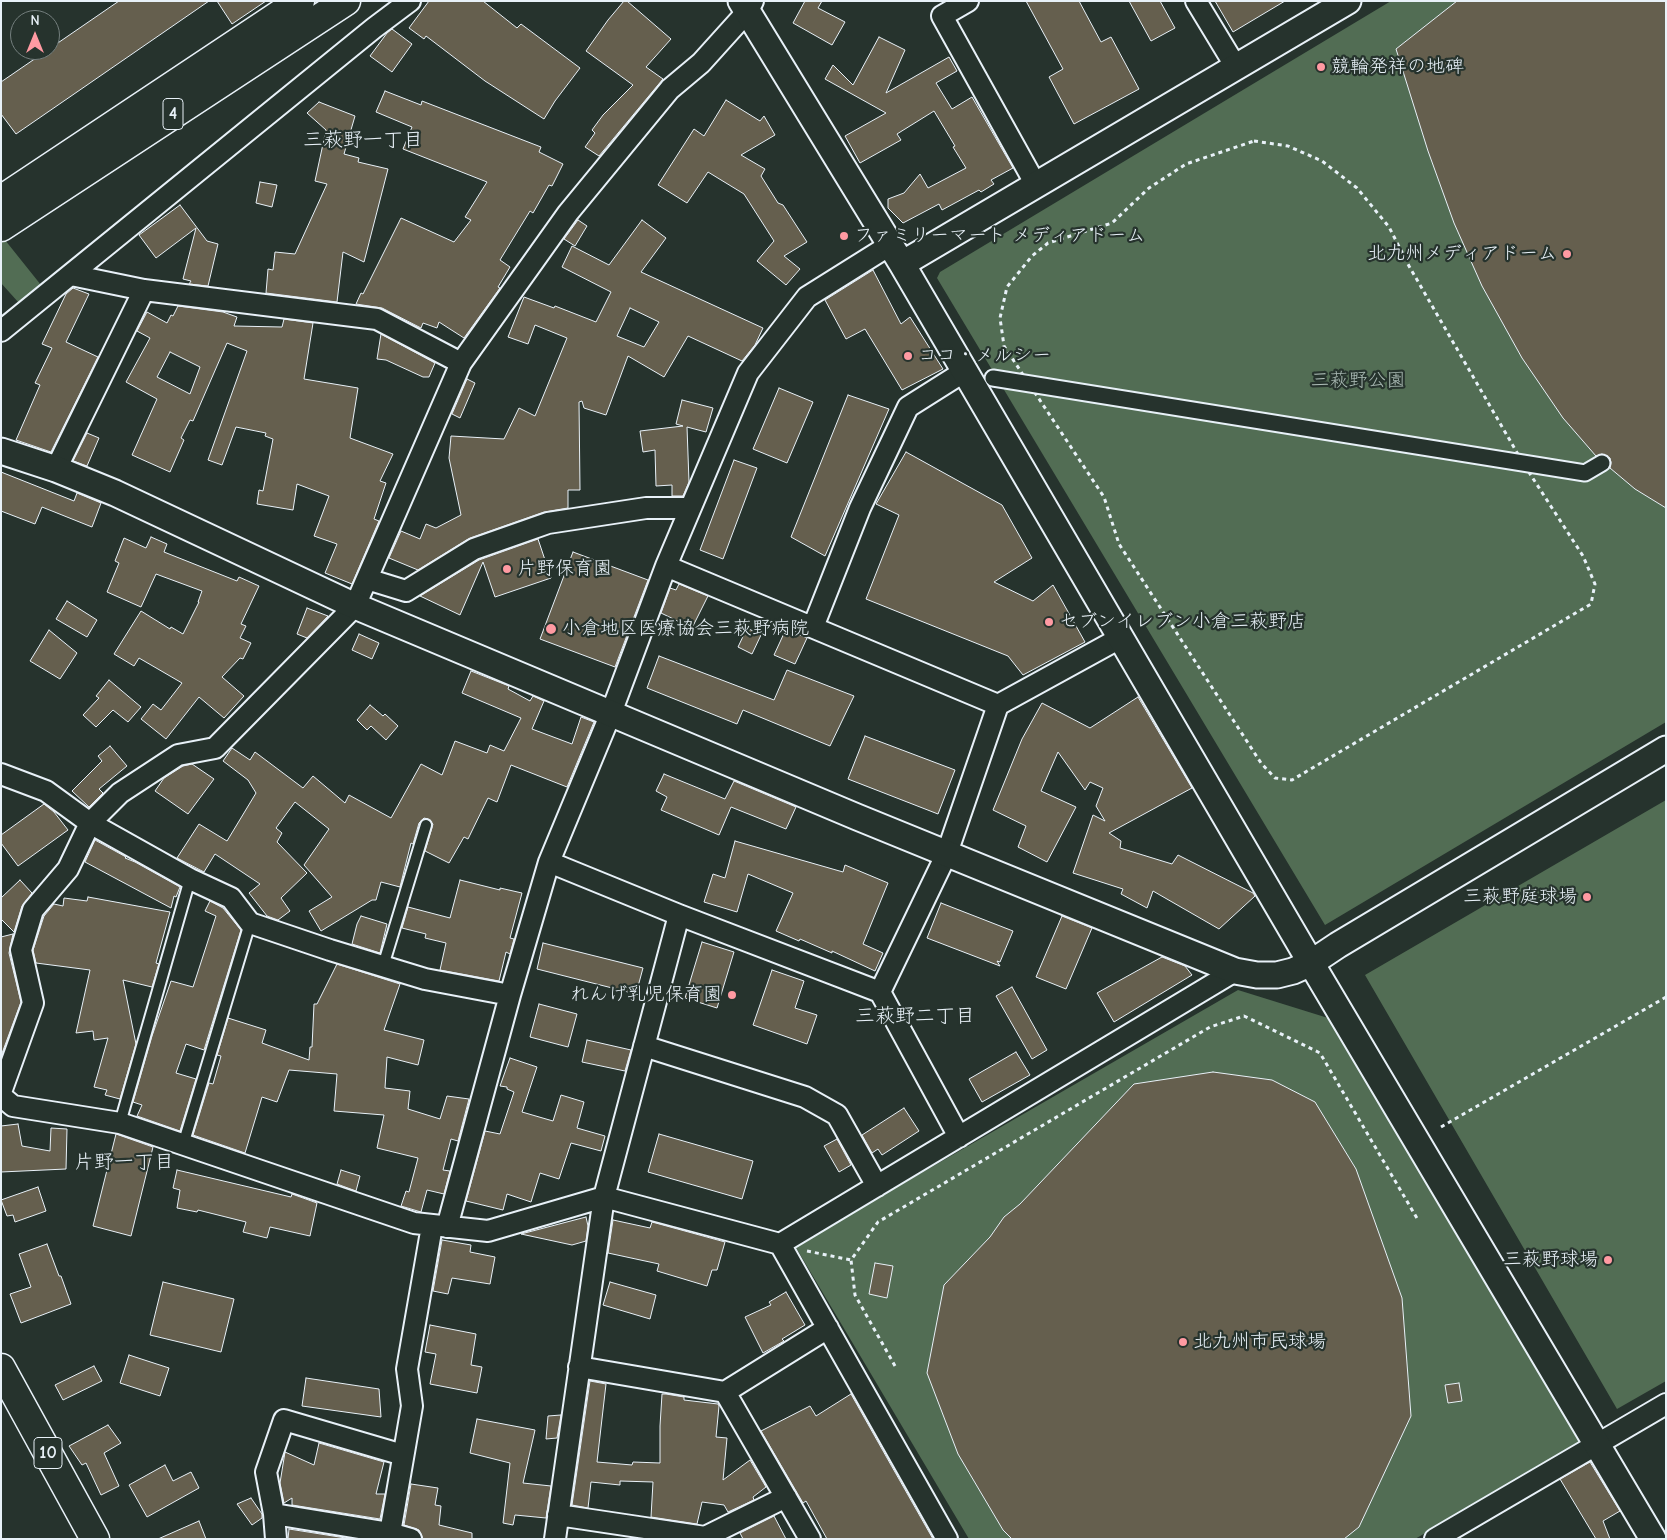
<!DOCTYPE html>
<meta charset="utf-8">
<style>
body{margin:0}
#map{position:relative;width:1667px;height:1540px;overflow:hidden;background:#26332d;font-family:"Comic Neue",sans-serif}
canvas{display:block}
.frame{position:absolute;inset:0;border:2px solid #e8f1f8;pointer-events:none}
.north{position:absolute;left:10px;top:10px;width:50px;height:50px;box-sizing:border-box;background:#26332d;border:1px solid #747f7e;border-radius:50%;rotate:0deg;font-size:14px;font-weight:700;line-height:20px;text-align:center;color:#e8f1f8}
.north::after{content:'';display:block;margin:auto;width:18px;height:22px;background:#ff9aa2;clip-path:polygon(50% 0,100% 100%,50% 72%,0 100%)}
</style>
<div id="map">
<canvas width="1667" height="1540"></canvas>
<div class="frame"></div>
<div class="north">N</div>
</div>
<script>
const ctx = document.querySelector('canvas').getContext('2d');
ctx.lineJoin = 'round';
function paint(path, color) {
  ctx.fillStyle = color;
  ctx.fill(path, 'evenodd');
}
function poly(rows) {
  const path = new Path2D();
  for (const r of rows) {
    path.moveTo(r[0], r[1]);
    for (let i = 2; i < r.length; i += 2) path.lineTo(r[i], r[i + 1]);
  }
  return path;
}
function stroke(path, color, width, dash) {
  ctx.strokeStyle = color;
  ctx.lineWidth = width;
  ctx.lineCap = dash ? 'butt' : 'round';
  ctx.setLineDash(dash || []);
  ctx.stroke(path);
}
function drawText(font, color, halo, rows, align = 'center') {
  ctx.font = font + ' "Comic Neue","Klee One",sans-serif';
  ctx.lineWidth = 4.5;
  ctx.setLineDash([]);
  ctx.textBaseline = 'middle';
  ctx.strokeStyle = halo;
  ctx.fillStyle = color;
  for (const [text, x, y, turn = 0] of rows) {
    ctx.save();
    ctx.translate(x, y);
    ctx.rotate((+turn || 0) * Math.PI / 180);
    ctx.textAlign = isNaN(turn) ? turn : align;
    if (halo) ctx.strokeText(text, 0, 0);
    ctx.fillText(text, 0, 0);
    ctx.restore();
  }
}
paint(poly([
 [1391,1,1666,1,1666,722,1325,925,937,278,940,272],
 [1,235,41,285,19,303,1,283],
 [1666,800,1666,1381,1617,1409,1365,975],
 [1238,990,1328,1018,1582,1441,1415,1539,969,1539,795,1246]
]), '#526d54');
const building = poly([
 [119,1,209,1,16,134,1,114,1,82,119,1],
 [217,1,266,1,232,24,217,1],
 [429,1,483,1,517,28,521,24,580,68,555,101,544,119,485,81,426,36,424,39,409,28,429,1],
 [624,1,627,1,671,39,646,67,663,79,599,156,585,147,595,133,592,130,603,115,633,85,586,51,608,20,624,1],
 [805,1,822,1,818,8,845,22,832,45,793,23,805,1],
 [1026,1,1079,1,1101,42,1111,37,1139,89,1074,124,1049,77,1063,69,1026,1],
 [1129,1,1160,1,1175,28,1151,41,1129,1],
 [1215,1,1285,1,1233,32,1215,1],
 [1457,1,1666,1,1666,508,1635,489,1610,468,1611,463,1610,458,1602,454,1596,456,1563,418,1522,358,1482,286,1454,223,1428,151,1396,49,1457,1],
 [392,29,412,44,392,72,370,56,387,33,392,29],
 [879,37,905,50,886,93,949,57,957,71,936,83,952,109,972,97,1013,168,991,180,994,184,981,192,979,190,942,210,939,204,903,223,888,208,888,199,904,193,920,174,928,188,966,168,953,147,955,146,934,111,897,134,901,140,860,163,845,136,886,113,825,79,833,65,853,85,879,37],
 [385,91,421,105,422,101,541,147,539,152,563,164,552,186,549,185,533,213,530,211,500,260,510,267,498,287,500,288,464,338,439,322,437,328,423,323,421,328,382,308,356,304,361,293,363,294,401,218,454,242,471,220,465,217,487,182,403,149,412,127,376,112,385,91],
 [726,100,760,121,764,116,775,135,741,155,765,169,761,176,778,203,783,205,807,242,784,256,800,269,786,285,757,261,774,241,744,194,708,172,687,203,658,185,694,129,704,136,726,100],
 [319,102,355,116,344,154,359,158,358,162,388,169,364,262,343,252,337,302,266,293,268,269,273,270,275,252,295,254,327,184,315,181,326,130,307,113,319,102],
 [260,182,277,185,272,207,256,203,260,182],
 [180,205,207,241,218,244,208,286,189,284,191,281,183,279,196,228,156,258,139,235,180,205],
 [578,220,587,226,575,246,564,239,578,220],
 [642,220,666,238,641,272,763,328,755,345,742,361,688,336,664,377,628,356,606,415,584,408,582,401,579,402,580,490,568,490,568,508,544,512,470,538,418,570,389,558,401,531,420,539,426,524,436,528,461,515,449,458,451,436,504,439,519,408,535,416,567,338,535,325,528,344,508,337,524,297,554,308,555,306,596,322,611,292,562,267,572,246,609,265,642,220],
 [630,308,659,322,644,347,617,336,630,308],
 [873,270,901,324,910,317,943,369,902,390,865,329,846,339,825,300,873,270],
 [73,288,89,294,66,342,98,357,51,452,16,440,40,385,35,383,52,348,42,344,66,294,73,288],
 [178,306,223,312,237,317,234,326,282,327,284,319,313,323,304,379,358,388,350,438,393,454,380,481,386,483,374,519,379,521,352,584,325,573,337,544,314,536,329,496,297,484,293,510,257,504,259,490,263,491,273,439,265,436,266,433,236,427,222,465,208,460,247,351,227,343,193,421,190,420,181,438,184,440,170,472,132,455,157,399,126,382,150,338,137,331,147,312,167,323,171,315,173,316,178,306],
 [170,352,200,367,190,394,157,377,170,352],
 [381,334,435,363,429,377,423,377,386,360,377,359,381,334],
 [467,379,475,383,460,418,452,414,467,379],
 [779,388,813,402,787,463,753,449,779,388],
 [848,395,889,409,825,556,791,537,848,395],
 [682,400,713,408,706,432,687,427,689,482,683,496,672,496,672,485,656,486,655,450,643,452,640,431,683,426,676,424,682,400],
 [87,433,99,438,87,466,73,461,87,433],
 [906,452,1002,505,1032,558,994,582,1033,601,1053,585,1085,642,1023,675,1008,656,866,599,899,515,876,504,906,452],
 [734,460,757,468,723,559,700,550,734,460],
 [1,472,74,501,77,493,101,503,92,527,42,507,35,524,1,511,1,472],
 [151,537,167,544,164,552,237,581,239,577,259,586,241,624,246,626,240,638,251,643,243,659,240,658,222,677,244,696,224,718,199,697,166,739,141,719,153,704,161,710,182,683,139,658,134,666,114,654,141,611,170,629,171,627,183,634,199,602,198,602,202,591,156,574,141,607,107,592,119,563,115,561,124,538,146,548,151,537],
 [538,539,551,578,495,597,483,562,460,615,420,596,479,560,538,539],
 [573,552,648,580,615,667,540,639,573,552],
 [679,584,708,596,692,628,661,613,670,588,676,590,679,584],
 [67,601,97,620,87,637,56,619,67,601],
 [307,608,328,616,307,638,297,634,307,608],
 [747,628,761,635,752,654,738,647,747,628],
 [786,629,807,638,795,664,774,655,786,629],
 [49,630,77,653,60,679,30,661,49,630],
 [359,634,379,643,372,659,352,650,359,634],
 [659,656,774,700,787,670,854,696,830,746,743,710,737,724,647,688,659,656],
 [471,671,509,686,508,689,530,701,533,696,544,701,532,729,572,744,581,717,594,722,567,787,511,765,497,802,488,798,468,839,464,837,449,863,425,851,433,824,428,819,424,818,419,823,413,844,411,843,400,887,381,882,376,900,372,900,321,931,309,911,332,897,304,865,329,829,295,802,276,828,282,833,277,842,307,873,281,898,290,911,278,920,267,916,249,893,260,884,215,854,204,872,177,858,199,824,227,841,256,793,248,780,223,761,232,748,250,760,255,752,303,788,313,776,345,803,349,795,391,818,421,764,442,775,455,741,487,753,490,745,504,751,521,718,462,693,471,671],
 [109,680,141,707,128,722,113,710,96,727,83,715,99,698,96,696,109,680],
 [1138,697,1192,788,1109,833,1121,841,1120,848,1172,864,1178,855,1253,893,1255,896,1219,929,1153,891,1147,908,1121,894,1123,889,1073,873,1093,815,1105,821,1096,806,1103,788,1090,782,1085,790,1058,752,1041,791,1076,807,1047,862,1018,847,1026,826,993,810,1022,739,1042,703,1090,728,1138,697],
 [370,705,383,716,385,714,398,726,386,740,371,726,367,730,357,720,370,705],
 [865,736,955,770,938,814,848,779,865,736],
 [110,746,127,766,99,789,103,793,89,807,72,791,102,761,98,756,110,746],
 [192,764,214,779,188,814,155,791,164,778,183,766,192,764],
 [664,774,725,799,734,781,796,807,786,829,731,807,719,835,661,810,667,797,656,791,664,774],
 [44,804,54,812,68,830,18,866,1,843,1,835,44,804],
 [95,840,126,857,125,858,135,862,180,887,176,897,174,896,171,908,85,862,95,840],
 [735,841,843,872,845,865,888,883,863,944,883,953,875,971,832,951,832,953,800,939,799,941,776,931,793,893,748,874,737,912,704,902,713,874,725,878,735,841],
 [20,880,32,893,22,906,14,932,1,919,1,898,20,880],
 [460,880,500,890,500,888,522,893,510,938,514,939,510,954,506,952,499,981,440,970,446,943,425,938,426,934,402,928,408,907,450,918,460,880],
 [88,897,170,912,156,963,159,964,152,987,123,980,136,1044,120,1099,105,1095,107,1090,94,1087,108,1038,94,1040,93,1031,76,1033,90,970,36,963,33,950,44,916,54,904,63,906,64,898,87,901,88,897],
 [210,901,223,908,241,930,204,1050,186,1044,176,1073,196,1079,180,1131,137,1116,142,1105,133,1102,152,1036,171,981,193,987,216,916,205,911,210,901],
 [941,903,1013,931,1000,962,997,961,1000,966,927,938,941,903],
 [361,916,387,924,380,953,352,944,357,924,361,916],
 [1062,916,1092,928,1066,989,1036,977,1062,916],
 [13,934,9,953,21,1002,1,1056,1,937,13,934],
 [702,942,734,952,717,1008,685,998,702,942],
 [543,943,643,968,636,994,537,969,543,943],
 [1162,957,1185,966,1192,975,1114,1022,1097,993,1162,957],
 [337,964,400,984,384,1030,424,1040,418,1065,387,1057,385,1088,410,1091,408,1109,440,1119,447,1096,469,1099,458,1141,451,1139,443,1170,450,1171,444,1194,427,1190,421,1212,401,1206,406,1191,409,1192,418,1158,377,1148,384,1115,334,1111,337,1074,289,1070,277,1102,262,1097,245,1153,193,1135,209,1083,213,1084,221,1056,217,1055,228,1018,266,1030,262,1043,309,1060,310,1047,312,1047,314,1004,317,1004,337,964],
 [772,970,804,981,795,1008,817,1015,807,1044,753,1025,772,970],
 [1012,987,1047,1050,1032,1059,996,996,1012,987],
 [539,1004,577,1014,568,1047,530,1037,539,1004],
 [587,1040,631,1050,625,1071,582,1062,587,1040],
 [1016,1052,1030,1075,982,1102,969,1079,1016,1052],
 [510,1058,537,1067,522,1112,553,1121,561,1095,584,1102,577,1128,605,1136,601,1151,571,1143,559,1179,540,1173,531,1202,507,1194,503,1210,466,1201,485,1131,500,1134,514,1092,507,1089,507,1087,500,1086,510,1058],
 [1213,1072,1272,1080,1315,1102,1356,1169,1402,1298,1411,1416,1359,1527,1344,1539,1012,1539,1003,1530,958,1454,927,1373,944,1285,990,1237,1004,1217,1020,1204,1134,1084,1213,1072],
 [904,1108,919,1131,882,1155,878,1149,872,1153,862,1135,904,1108],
 [18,1124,22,1146,50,1151,51,1128,67,1129,66,1169,1,1172,1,1126,18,1124],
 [116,1134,153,1147,131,1236,93,1226,116,1134],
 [659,1134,753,1161,742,1199,648,1172,659,1134],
 [837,1139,851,1165,839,1172,824,1146,837,1139],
 [177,1170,291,1197,292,1194,317,1203,310,1236,270,1227,267,1238,243,1232,246,1222,198,1210,197,1212,177,1208,180,1190,173,1188,177,1170],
 [341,1170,360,1176,356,1191,337,1184,341,1170],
 [38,1187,46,1211,15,1222,13,1215,7,1216,1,1200,38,1187],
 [586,1217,588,1226,586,1241,572,1245,521,1234,586,1217],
 [613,1220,650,1228,652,1222,725,1242,717,1270,712,1270,707,1286,657,1271,659,1264,608,1253,613,1220],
 [442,1240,471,1245,470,1252,495,1257,490,1284,452,1278,448,1294,433,1291,442,1240],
 [47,1244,59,1276,61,1276,71,1304,21,1323,10,1294,31,1287,19,1254,47,1244],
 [875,1263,893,1266,887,1298,869,1294,875,1263],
 [163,1282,234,1299,221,1352,150,1335,163,1282],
 [610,1282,656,1295,650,1319,603,1305,610,1282],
 [786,1292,805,1325,782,1339,784,1341,763,1353,745,1317,771,1305,769,1302,786,1292],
 [430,1325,476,1334,471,1365,482,1367,477,1393,430,1384,436,1354,425,1352,430,1325],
 [129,1355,169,1368,160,1396,120,1383,129,1355],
 [94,1366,102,1381,63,1400,55,1385,94,1366],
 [306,1378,379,1389,381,1417,302,1406,306,1378],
 [590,1381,606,1384,597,1462,632,1465,633,1462,660,1463,660,1426,662,1394,666,1394,684,1397,684,1400,718,1404,719,1406,716,1437,727,1438,723,1480,750,1460,766,1487,753,1497,754,1500,728,1512,724,1505,702,1502,697,1524,651,1517,653,1482,620,1481,620,1485,591,1482,588,1508,572,1505,590,1381],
 [1459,1383,1462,1401,1448,1403,1445,1385,1459,1383],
 [851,1394,891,1465,933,1539,827,1539,806,1501,803,1503,761,1431,810,1406,816,1416,851,1394],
 [561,1415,557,1438,546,1439,548,1416,561,1415],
 [477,1419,535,1430,523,1483,551,1486,546,1518,515,1515,513,1525,503,1523,510,1463,470,1453,477,1419],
 [108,1425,121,1443,104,1453,119,1486,101,1495,86,1463,82,1465,69,1446,108,1425],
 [319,1443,384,1462,376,1494,385,1494,380,1519,292,1505,292,1498,284,1503,280,1483,285,1452,314,1465,319,1443],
 [1590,1462,1620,1511,1603,1521,1610,1539,1596,1539,1560,1479,1590,1462],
 [165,1465,173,1481,191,1472,199,1488,147,1517,129,1485,165,1465],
 [411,1484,438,1488,435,1505,441,1506,439,1525,472,1533,472,1539,423,1539,419,1530,404,1525,411,1484],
 [251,1498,262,1514,262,1518,252,1525,237,1504,251,1498],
 [774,1516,786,1539,743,1539,740,1533,774,1516],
 [199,1521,206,1539,158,1539,199,1521],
 [289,1529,352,1539,288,1539,289,1529]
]);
paint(building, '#655f4e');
stroke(building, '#e8f1f8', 1);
const service = poly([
 [383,966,426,825],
 [120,1123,190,879],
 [183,1145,250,923]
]);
const pedestrian = poly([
 [993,378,1585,473,1602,463]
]);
const minor = poly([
 [968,1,942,16,1036,185],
 [1196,1,1236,67],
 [71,275,144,290,377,319,461,363],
 [1,331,374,28,410,1],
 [56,469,144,290],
 [666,566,998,705],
 [367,579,406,591,474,549,548,523,646,508,690,508],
 [813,627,860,508,908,407,965,371],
 [1,774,46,791,90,823,190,879,231,898,250,923,330,950,425,979,510,995],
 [549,862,679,915,880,992,959,1137],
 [880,992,947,853,998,705,1122,637],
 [644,1046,805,1097,837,1115,877,1186],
 [1,1092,33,1003,21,950,33,910,68,869,90,823,120,793,178,755,215,748,355,606,461,363,568,213,670,89,701,63,747,12,753,1],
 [1,1096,13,1106,120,1123,414,1223,488,1231,604,1197,780,1244,1235,971],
 [447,1227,510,995,549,862,611,713,666,566,748,373,807,297,890,245],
 [780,1244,947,1539],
 [579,1367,725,1392,828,1328],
 [725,1392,810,1539],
 [274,1514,266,1472,284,1420,403,1455],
 [558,1515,705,1537,786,1497],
 [276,1539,274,1514,390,1533,411,1539],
 [389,1539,412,1406,407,1369,432,1226],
 [555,1539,604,1197,679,915],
 [1435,1539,1666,1404]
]);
const tertiary = poly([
 [741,1,902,264,1311,963,1653,1539],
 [902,264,1348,1],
 [1,451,56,469,115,493,355,606,857,817,1235,971,1257,975,1277,975,1293,971,1311,963,1338,945,1666,749]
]);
const trunk = poly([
 [1,1368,95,1539]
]);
const motorway = poly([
 [1,200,300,1],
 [1,227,346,1]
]);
stroke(service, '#e8f1f8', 14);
stroke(pedestrian, '#e8f1f8', 19);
stroke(minor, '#e8f1f8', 24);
stroke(tertiary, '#e8f1f8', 29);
stroke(trunk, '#e8f1f8', 31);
stroke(motorway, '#e8f1f8', 31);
stroke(poly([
 [1254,141,1288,146,1322,161,1357,188,1389,227,1409,266,1523,463,1583,556,1595,584,1591,604,1292,780,1275,778,1261,763,1119,544,1104,497,1004,346,1000,318,1007,287,1032,256,1048,243,1112,223,1149,188,1186,164,1254,141],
 [1441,1127,1666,997],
 [807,1251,851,1260],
 [895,1366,855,1295,851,1260,878,1222,1210,1027,1244,1016,1320,1053,1418,1220]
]), '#e8f1f8', 3, [4, 4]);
stroke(service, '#26332d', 10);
stroke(pedestrian, '#26332d', 15);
stroke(minor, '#26332d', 20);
stroke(tertiary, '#26332d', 25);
stroke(trunk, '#26332d', 28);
stroke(motorway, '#26332d', 28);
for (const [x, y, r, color] of [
 [1321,67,5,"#ff9aa2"],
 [844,236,5,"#ff9aa2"],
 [1567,254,5,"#ff9aa2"],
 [908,356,5,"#ff9aa2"],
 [507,569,5,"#ff9aa2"],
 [1049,622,5,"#ff9aa2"],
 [551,629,6,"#ff9aa2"],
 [1587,897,5,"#ff9aa2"],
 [732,995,5,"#ff9aa2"],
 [1608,1260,5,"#ff9aa2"],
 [1183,1342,5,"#ff9aa2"]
]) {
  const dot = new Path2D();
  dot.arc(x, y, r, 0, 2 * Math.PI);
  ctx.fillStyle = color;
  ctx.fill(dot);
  stroke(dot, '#26332d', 2);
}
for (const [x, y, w] of [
 [173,114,20],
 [48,1453,28]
]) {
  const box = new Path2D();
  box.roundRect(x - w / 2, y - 15.5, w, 31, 4);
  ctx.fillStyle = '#26332d';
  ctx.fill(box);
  stroke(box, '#e8f1f8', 1);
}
drawText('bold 18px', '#e8f1f8', null, [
 ["4",173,114],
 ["10",48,1453]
]);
drawText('19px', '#e8f1f8', '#26332d', [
 ["競輪発祥の地碑",1331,67],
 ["ファミリーマート メディアドーム",854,236],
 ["北九州メディアドーム",1557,254,"right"],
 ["ココ・メルシー",918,356],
 ["片野保育園",517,569],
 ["セブンイレブン小倉三萩野店",1059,622],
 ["小倉地区医療協会三萩野病院",562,629],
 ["三萩野庭球場",1577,897,"right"],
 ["れんげ乳児保育園",722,995,"right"],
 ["三萩野球場",1598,1260,"right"],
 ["北九州市民球場",1193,1342]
], 'left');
drawText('19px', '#acbcb6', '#26332d', [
 ["三萩野公園",1358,381]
]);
drawText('20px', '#e8f1f8', '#26332d', [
 ["三萩野一丁目",363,140],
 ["三萩野二丁目",915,1016],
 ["片野一丁目",124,1162]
]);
</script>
